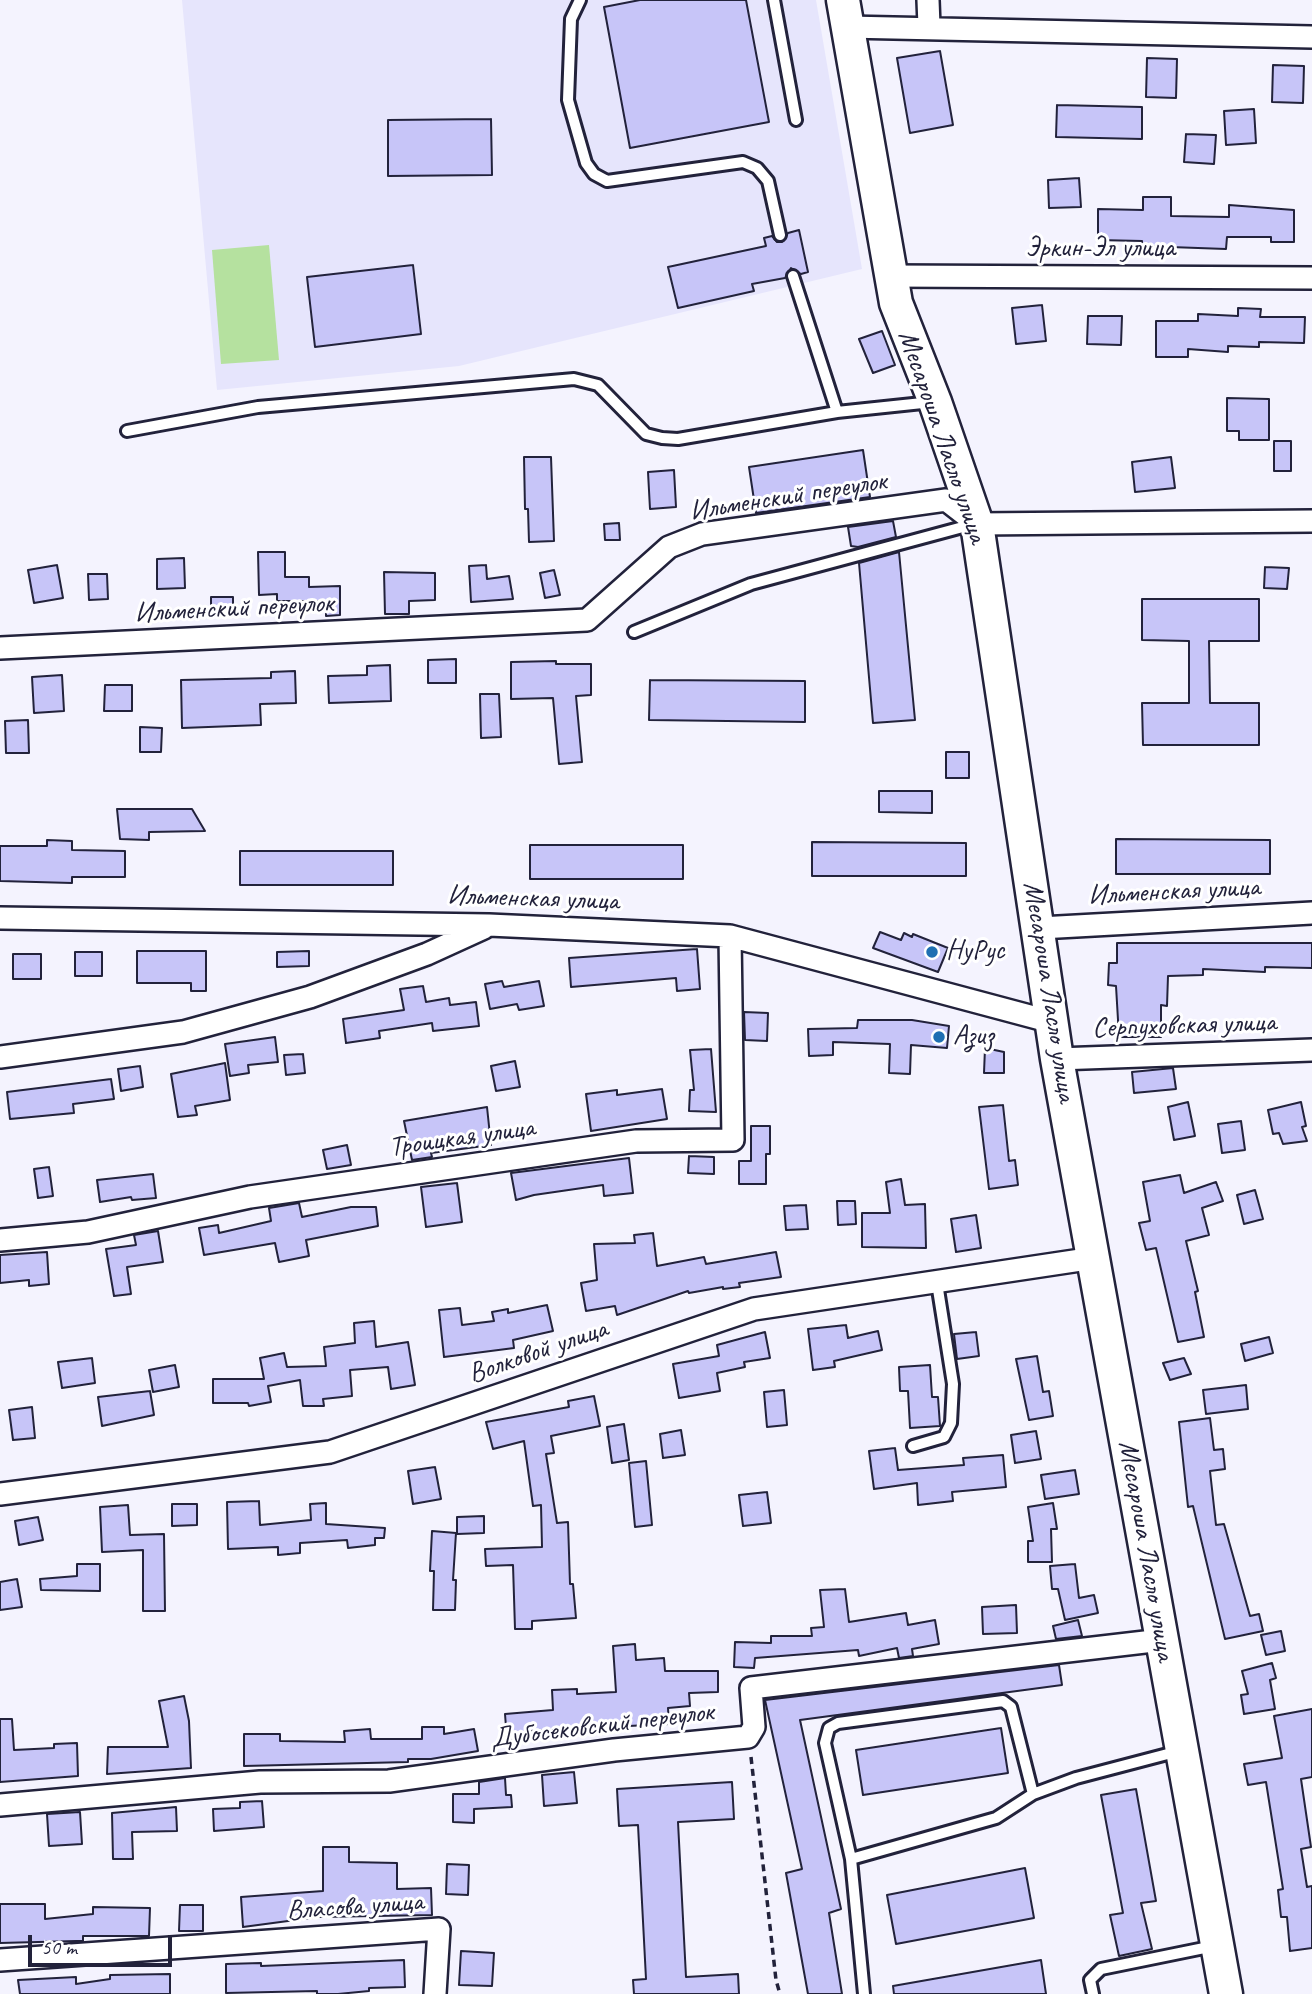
<!DOCTYPE html>
<meta charset="utf-8">
<style>
body{margin:0}
#map{position:relative;width:1312px;height:1994px;overflow:hidden;background:#f4f3fe;font-family:Caveat,sans-serif}
canvas{display:block}
.scale{position:absolute;left:28px;top:1935px;width:144px;height:32px;box-sizing:border-box;border:4px solid #22223b;border-top:0;padding-left:9px;font-size:21px;line-height:24px;white-space:nowrap;color:#22223b;-webkit-text-stroke:5px #fff;paint-order:stroke}
</style>
<div id="map">
<canvas width="1312" height="1994"></canvas>
<div class="scale">50 m</div>
</div>
<script>
const ctx = document.querySelector('canvas').getContext('2d');
ctx.lineJoin = 'round';
function paint(path, color) {
  ctx.fillStyle = color;
  ctx.fill(path, 'evenodd');
}
function poly(rows) {
  const path = new Path2D();
  for (const r of rows) {
    path.moveTo(r[0], r[1]);
    for (let i = 2; i < r.length; i += 2) path.lineTo(r[i], r[i + 1]);
  }
  return path;
}
function stroke(path, color, width, dash) {
  ctx.strokeStyle = color;
  ctx.lineWidth = width;
  ctx.lineCap = dash ? 'butt' : 'round';
  ctx.setLineDash(dash || []);
  ctx.stroke(path);
}
function drawText(font, color, halo, rows, align = 'center') {
  ctx.font = font + ' Caveat,sans-serif';
  ctx.lineWidth = 6;
  ctx.setLineDash([]);
  ctx.textBaseline = 'middle';
  ctx.strokeStyle = halo;
  ctx.fillStyle = color;
  for (const [text, x, y, turn = 0] of rows) {
    ctx.save();
    ctx.translate(x, y);
    ctx.rotate((+turn || 0) * Math.PI / 180);
    ctx.textAlign = isNaN(turn) ? turn : align;
    if (halo) ctx.strokeText(text, 0, 0);
    ctx.fillText(text, 0, 0);
    ctx.restore();
  }
}
paint(poly([
 [182,0,816,0,862,269,459,366,217,390]
]), '#e6e5fc');
paint(poly([
 [269,245,279,360,221,364,212,250]
]), '#b5e19f');
const building = poly([
 [640,0,746,0,769,122,630,148,604,7,640,0],
 [940,51,953,125,910,133,897,58,940,51],
 [1147,58,1177,59,1176,98,1146,97,1147,58],
 [1273,65,1304,66,1303,103,1272,102,1273,65],
 [1057,105,1142,107,1142,139,1056,137,1057,105],
 [1254,109,1256,143,1226,145,1224,111,1254,109],
 [491,119,492,175,388,176,388,120,491,119],
 [1186,134,1216,135,1214,164,1184,162,1186,134],
 [1079,178,1081,207,1049,208,1048,180,1079,178],
 [1143,197,1171,197,1171,216,1229,217,1229,205,1294,210,1294,242,1271,242,1271,237,1227,237,1226,249,1142,246,1142,241,1098,240,1098,209,1143,210,1143,197],
 [799,230,808,272,801,274,791,268,785,278,752,284,754,291,678,308,668,267,766,246,764,238,772,236,777,242,782,242,788,233,799,230],
 [413,265,421,334,315,347,307,277,413,265],
 [1042,305,1046,341,1016,344,1012,308,1042,305],
 [1238,308,1261,309,1260,317,1305,317,1304,343,1259,342,1259,347,1228,346,1228,352,1188,349,1188,357,1156,357,1156,321,1198,321,1198,314,1238,316,1238,308],
 [1088,316,1122,316,1121,345,1087,344,1088,316],
 [882,331,895,365,873,373,859,339,882,331],
 [1227,398,1269,399,1269,440,1239,440,1239,431,1227,431,1227,398],
 [1274,441,1291,441,1291,471,1274,471,1274,441],
 [863,450,870,497,756,513,749,467,863,450],
 [524,457,551,457,554,541,529,542,528,509,525,509,524,457],
 [1171,457,1175,488,1135,492,1132,462,1171,457],
 [674,470,676,507,650,509,648,472,674,470],
 [893,521,896,537,858,547,851,546,848,527,893,521],
 [619,523,620,540,605,540,604,524,619,523],
 [258,552,285,552,285,577,309,577,309,587,340,586,340,615,326,616,326,601,277,601,277,594,259,595,258,552],
 [899,552,915,720,873,723,859,563,899,552],
 [184,558,185,588,157,589,157,559,184,558],
 [57,565,63,598,34,603,28,570,57,565],
 [486,565,487,579,509,576,513,599,471,602,469,566,486,565],
 [1265,567,1289,568,1287,589,1264,588,1265,567],
 [554,570,560,595,545,598,540,573,554,570],
 [384,572,435,573,435,600,409,601,409,614,385,614,384,572],
 [88,574,107,574,108,599,89,600,88,574],
 [211,597,233,597,233,614,211,615,211,597],
 [1142,599,1259,599,1259,641,1209,641,1210,703,1259,703,1259,745,1143,745,1142,703,1189,703,1189,641,1142,640,1142,599],
 [456,659,456,683,428,683,428,660,456,659],
 [556,661,556,664,591,664,591,695,576,696,582,762,559,764,553,698,511,699,511,662,556,661],
 [390,665,391,701,329,703,328,676,367,675,367,666,390,665],
 [295,671,296,703,260,704,261,725,182,728,181,680,271,678,271,672,295,671],
 [62,675,64,711,34,713,32,677,62,675],
 [650,680,805,681,805,722,649,720,650,680],
 [105,685,132,685,132,711,104,711,105,685],
 [480,694,499,694,501,737,481,738,480,694],
 [28,720,29,753,6,753,5,721,28,720],
 [140,727,162,728,161,752,140,752,140,727],
 [946,752,969,752,969,778,946,778,946,752],
 [879,791,932,791,932,813,879,812,879,791],
 [117,809,192,809,205,831,149,832,149,840,120,839,117,809],
 [1116,839,1270,840,1270,874,1116,874,1116,839],
 [47,840,72,841,72,850,125,851,125,877,72,877,72,883,0,881,0,846,47,846,47,840],
 [812,842,966,843,966,876,812,876,812,842],
 [530,845,683,845,683,879,530,879,530,845],
 [240,851,393,851,393,885,240,885,240,851],
 [880,932,901,940,904,933,912,937,913,934,948,948,938,972,873,948,880,932],
 [1117,943,1312,943,1312,968,1265,967,1265,972,1203,969,1203,975,1168,976,1167,1006,1161,1005,1161,1037,1119,1037,1116,986,1108,985,1109,963,1117,963,1117,943],
 [697,949,700,989,677,991,676,978,571,987,569,958,697,949],
 [137,951,206,951,206,991,191,991,191,983,137,983,137,951],
 [309,951,309,966,277,967,277,952,309,951],
 [75,952,102,952,102,976,75,976,75,952],
 [13,954,41,954,41,979,13,979,13,954],
 [502,981,504,987,539,981,544,1006,519,1010,517,1004,490,1009,485,984,502,981],
 [423,986,426,1002,449,998,450,1005,476,1002,479,1026,433,1031,432,1023,379,1031,380,1038,346,1043,343,1019,404,1010,400,989,423,986],
 [744,1012,768,1013,767,1041,745,1040,744,1012],
 [858,1020,912,1020,949,1026,947,1048,911,1045,910,1074,889,1073,890,1044,833,1042,833,1055,809,1056,808,1029,857,1028,858,1020],
 [275,1037,278,1062,248,1065,249,1073,230,1076,225,1044,275,1037],
 [985,1048,1004,1052,1004,1073,984,1073,985,1048],
 [711,1049,716,1112,689,1111,690,1090,694,1090,690,1050,711,1049],
 [303,1054,305,1073,286,1075,284,1055,303,1054],
 [515,1061,520,1087,496,1091,491,1066,515,1061],
 [225,1063,230,1100,195,1106,197,1115,178,1117,171,1074,225,1063],
 [140,1066,143,1087,121,1091,118,1069,140,1066],
 [1173,1068,1176,1089,1134,1093,1132,1072,1173,1068],
 [111,1079,114,1099,73,1104,74,1113,10,1119,7,1092,111,1079],
 [662,1089,667,1119,591,1131,586,1094,617,1090,617,1095,662,1089],
 [1188,1102,1195,1136,1174,1140,1168,1107,1188,1102],
 [1301,1102,1306,1126,1302,1127,1307,1141,1283,1144,1279,1133,1273,1134,1268,1110,1301,1102],
 [1003,1105,1009,1161,1015,1160,1018,1185,989,1189,979,1107,1003,1105],
 [487,1107,491,1145,431,1153,432,1157,412,1160,404,1121,487,1107],
 [1241,1121,1245,1150,1222,1153,1218,1124,1241,1121],
 [751,1126,770,1126,770,1154,766,1154,766,1184,739,1184,739,1161,751,1161,751,1126],
 [347,1145,351,1165,327,1169,323,1150,347,1145],
 [689,1156,714,1157,714,1174,688,1173,689,1156],
 [629,1158,633,1193,604,1196,603,1185,534,1195,516,1200,511,1173,629,1158],
 [49,1167,53,1196,38,1198,34,1169,49,1167],
 [153,1174,156,1198,132,1200,131,1197,100,1202,97,1180,153,1174],
 [1180,1175,1184,1193,1216,1182,1223,1201,1202,1208,1209,1235,1186,1241,1198,1291,1195,1292,1204,1337,1178,1342,1156,1248,1146,1250,1139,1223,1150,1221,1143,1182,1180,1175],
 [901,1179,905,1205,925,1204,926,1248,862,1247,862,1213,890,1213,886,1182,901,1179],
 [457,1183,462,1222,426,1227,421,1187,457,1183],
 [1255,1190,1263,1219,1244,1224,1237,1195,1255,1190],
 [837,1201,855,1201,856,1224,838,1225,837,1201],
 [299,1203,302,1217,351,1207,376,1207,378,1226,306,1240,309,1256,279,1262,275,1243,204,1255,199,1228,218,1225,219,1233,271,1221,269,1208,299,1203],
 [806,1205,808,1229,786,1230,784,1206,806,1205],
 [976,1215,981,1248,956,1252,951,1219,976,1215],
 [158,1231,163,1262,127,1267,131,1294,114,1296,106,1249,136,1245,134,1235,158,1231],
 [653,1233,657,1266,704,1257,706,1264,776,1252,781,1277,739,1283,740,1287,723,1289,723,1287,689,1293,688,1291,617,1315,615,1306,586,1311,581,1283,597,1280,594,1244,635,1243,634,1235,653,1233],
 [47,1252,49,1284,29,1286,29,1280,0,1283,0,1255,47,1252],
 [547,1305,553,1331,513,1340,514,1348,444,1357,439,1310,460,1308,462,1325,494,1321,492,1312,508,1309,508,1313,547,1305],
 [374,1321,376,1347,408,1342,415,1385,391,1389,388,1367,350,1370,352,1396,323,1399,324,1406,303,1406,300,1380,268,1386,271,1402,249,1406,248,1403,213,1403,213,1379,264,1379,260,1358,284,1353,287,1367,326,1366,324,1347,355,1343,354,1323,374,1321],
 [846,1325,848,1338,878,1331,882,1350,834,1361,835,1367,813,1370,808,1329,846,1325],
 [765,1332,770,1358,744,1362,745,1367,717,1373,720,1391,679,1398,673,1364,719,1356,717,1345,765,1332],
 [976,1332,979,1356,957,1359,954,1334,976,1332],
 [1269,1337,1273,1353,1245,1361,1241,1344,1269,1337],
 [1037,1356,1043,1392,1049,1391,1053,1416,1029,1420,1016,1359,1037,1356],
 [92,1358,95,1383,62,1388,58,1362,92,1358],
 [1184,1358,1191,1374,1170,1380,1163,1363,1184,1358],
 [175,1365,179,1387,153,1392,149,1370,175,1365],
 [930,1365,932,1397,938,1397,940,1426,910,1428,908,1391,900,1391,899,1367,930,1365],
 [1246,1385,1248,1409,1206,1414,1203,1390,1246,1385],
 [784,1390,787,1425,767,1427,764,1392,784,1390],
 [150,1391,154,1415,102,1426,98,1397,150,1391],
 [594,1396,600,1426,551,1436,554,1453,546,1454,557,1523,568,1522,570,1584,573,1584,576,1618,532,1621,532,1629,515,1629,513,1565,486,1566,485,1549,542,1547,541,1505,533,1506,524,1441,493,1449,486,1422,569,1407,568,1401,594,1396],
 [32,1407,35,1438,13,1440,9,1410,32,1407],
 [1210,1418,1214,1450,1223,1449,1225,1469,1210,1471,1216,1525,1224,1524,1250,1616,1259,1614,1263,1631,1225,1639,1193,1506,1188,1507,1179,1422,1210,1418],
 [624,1424,629,1460,612,1463,607,1427,624,1424],
 [681,1430,685,1455,663,1458,660,1434,681,1430],
 [1036,1431,1041,1459,1015,1463,1011,1435,1036,1431],
 [895,1448,898,1470,964,1465,963,1458,1003,1455,1006,1487,952,1492,953,1501,918,1505,917,1483,874,1489,869,1451,895,1448],
 [646,1461,652,1525,635,1527,629,1463,646,1461],
 [435,1467,441,1499,413,1504,408,1471,435,1467],
 [1075,1470,1079,1494,1045,1499,1041,1475,1075,1470],
 [767,1492,771,1523,743,1526,739,1495,767,1492],
 [259,1501,260,1525,311,1520,310,1504,326,1503,326,1524,385,1528,384,1538,375,1538,375,1545,348,1548,347,1540,300,1543,300,1553,278,1555,278,1547,228,1549,227,1502,259,1501],
 [1053,1503,1057,1529,1051,1529,1052,1562,1028,1562,1028,1541,1033,1541,1028,1507,1053,1503],
 [172,1504,197,1504,197,1525,172,1526,172,1504],
 [128,1505,130,1535,164,1534,165,1611,143,1611,143,1550,102,1552,100,1507,128,1505],
 [484,1516,484,1533,457,1534,457,1517,484,1516],
 [38,1517,43,1540,19,1545,15,1521,38,1517],
 [432,1531,456,1533,453,1580,456,1580,455,1610,433,1610,434,1571,430,1571,432,1531],
 [77,1564,100,1564,100,1591,41,1590,40,1579,77,1576,77,1564],
 [1075,1564,1079,1598,1094,1595,1098,1613,1065,1620,1058,1589,1052,1589,1050,1566,1075,1564],
 [17,1579,22,1607,0,1610,0,1582,17,1579],
 [845,1589,849,1622,906,1613,908,1625,935,1620,939,1644,912,1649,913,1656,899,1658,897,1648,859,1656,858,1650,755,1658,754,1668,734,1667,735,1642,771,1643,771,1636,812,1636,811,1628,824,1627,820,1590,845,1589],
 [1016,1605,1017,1633,983,1634,982,1607,1016,1605],
 [1078,1620,1082,1636,1056,1639,1053,1626,1078,1620],
 [1281,1631,1285,1651,1266,1655,1261,1635,1281,1631],
 [635,1644,636,1660,664,1658,665,1671,718,1671,718,1692,689,1693,690,1706,668,1708,669,1724,527,1731,528,1738,507,1740,505,1714,553,1710,552,1690,577,1689,577,1694,616,1692,613,1646,635,1644],
 [1272,1663,1276,1678,1270,1680,1275,1709,1244,1714,1241,1695,1248,1694,1242,1671,1272,1663],
 [1059,1665,1062,1685,800,1720,841,1909,829,1913,842,1994,808,1994,786,1873,802,1869,765,1700,1059,1665],
 [184,1696,189,1721,191,1768,107,1774,108,1747,168,1747,159,1701,184,1696],
 [1312,1709,1312,1777,1301,1779,1311,1847,1301,1849,1307,1887,1312,1886,1312,1948,1290,1951,1287,1917,1281,1917,1278,1890,1283,1889,1266,1782,1248,1785,1244,1764,1282,1758,1274,1716,1312,1709],
 [0,1719,12,1719,14,1750,54,1748,54,1744,77,1743,78,1776,0,1782,0,1719],
 [422,1727,444,1727,444,1734,474,1729,478,1751,431,1759,408,1759,408,1762,244,1766,244,1734,280,1734,280,1741,345,1742,344,1731,370,1729,371,1739,422,1739,422,1727],
 [1001,1728,1008,1773,863,1795,856,1750,1001,1728],
 [574,1772,577,1803,544,1806,542,1775,574,1772],
 [505,1778,506,1795,511,1795,512,1807,474,1809,474,1823,453,1822,453,1794,479,1794,479,1782,505,1778],
 [732,1782,734,1819,678,1822,686,1977,738,1974,739,1994,634,1994,633,1980,646,1979,638,1825,619,1826,617,1789,732,1782],
 [1136,1789,1156,1901,1141,1903,1152,1949,1119,1956,1110,1915,1123,1913,1101,1795,1136,1789],
 [262,1801,264,1827,214,1831,213,1809,240,1808,240,1802,262,1801],
 [176,1807,177,1831,132,1832,133,1859,113,1859,112,1813,176,1807],
 [80,1812,82,1844,49,1846,47,1814,80,1812],
 [323,1847,349,1847,349,1862,397,1863,397,1889,431,1888,432,1915,318,1917,243,1927,241,1897,323,1891,323,1847],
 [447,1864,469,1865,468,1895,446,1894,447,1864],
 [1025,1868,1034,1918,896,1944,887,1895,1025,1868],
 [0,1904,45,1904,45,1919,93,1914,93,1907,150,1908,149,1936,83,1936,83,1941,76,1941,0,1943,0,1904],
 [180,1905,203,1905,203,1931,179,1931,180,1905],
 [461,1951,494,1953,492,1986,459,1985,461,1951],
 [404,1960,405,1987,369,1988,369,1991,338,1994,317,1994,317,1991,226,1993,226,1964,261,1963,261,1966,404,1960],
 [1041,1960,1046,1994,894,1994,893,1986,1041,1960],
 [170,1974,170,1994,20,1994,18,1980,76,1977,76,1984,110,1979,110,1975,170,1974]
]);
paint(building, '#c7c5f8');
stroke(building, '#22223b', 2);
const lane = poly([
 [580,0,571,19,568,100,586,163,594,174,607,181,743,162,757,168,768,181,780,235],
 [774,0,796,120],
 [793,276,837,412],
 [127,431,258,407,574,379,598,385,646,434,662,438,678,439,837,412,932,402],
 [634,632,751,584,974,524],
 [913,1446,944,1437,951,1423,953,1384,937,1283],
 [851,1859,996,1818,1033,1794,1076,1778,1179,1751],
 [864,1994,851,1859,825,1743,829,1728,838,1723,1003,1701,1011,1707,1033,1794],
 [1093,1994,1090,1980,1101,1969,1214,1946]
]);
const street = poly([
 [928,0,929,26],
 [847,27,1312,37],
 [888,276,1312,278],
 [0,648,587,620,669,547,702,534,946,500,977,524,1312,521],
 [0,918,489,925,730,936,1052,1022],
 [1040,928,1312,913],
 [0,1057,183,1032,310,997,427,954,484,928],
 [1057,1059,1312,1050],
 [0,1240,88,1232,250,1197,636,1141,733,1140,730,936],
 [0,1494,330,1452,754,1309,1094,1258],
 [0,1805,260,1782,389,1781,614,1750,748,1737,754,1727,751,1688,1162,1640],
 [0,1960,439,1929,435,1994]
]);
const secondary = poly([
 [843,0,896,303,935,402,977,524,1057,1059,1226,1994]
]);
stroke(lane, '#22223b', 16);
stroke(street, '#22223b', 26);
stroke(secondary, '#22223b', 37);
stroke(poly([
 [751,1757,776,1980,780,1994]
]), '#22223b', 3.5, [7, 5]);
stroke(lane, '#fff', 10);
stroke(street, '#fff', 21);
stroke(secondary, '#fff', 32);
for (const [x, y, r, color] of [
 [932,952,7,"#1f6fb2"],
 [939,1037,7,"#1f6fb2"]
]) {
  const dot = new Path2D();
  dot.arc(x, y, r, 0, 2 * Math.PI);
  ctx.fillStyle = color;
  ctx.fill(dot);
  stroke(dot, '#fff', 2.5);
}
drawText('28px', '#22223b', '#fff', [
 ["Эркин-Эл улица",1100,249],
 ["Месароша Ласло улица",942,437,71],
 ["Ильменский переулок",788,497,-9],
 ["Ильменский переулок",234,609,-3],
 ["Ильменская улица",1174,892,-3],
 ["Ильменская улица",533,899,2],
 ["Месароша Ласло улица",1049,992,81],
 ["Серпуховская улица",1184,1026,-2],
 ["Троицкая улица",462,1138,-8],
 ["Волковой улица",538,1352,-19],
 ["Месароша Ласло улица",1146,1551,80],
 ["Дубосековский переулок",602,1726,-7],
 ["Власова улица",355,1907,-4]
]);
drawText('28px', '#22223b', '#fff', [
 ["НуРус",946,952],
 ["Азиз",953,1037]
], 'left');
</script>
